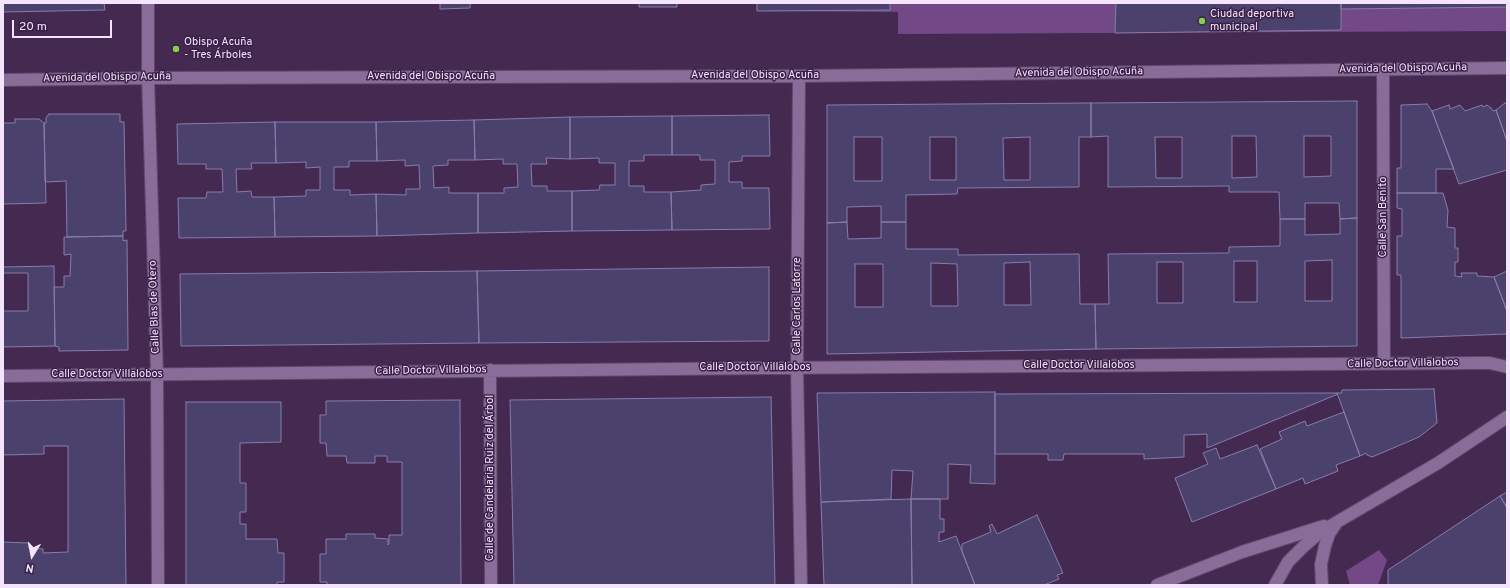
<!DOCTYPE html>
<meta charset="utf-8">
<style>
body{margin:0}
#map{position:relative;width:1510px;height:588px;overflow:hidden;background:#442a51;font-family:Overpass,sans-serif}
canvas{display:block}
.frame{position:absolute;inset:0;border:4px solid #f4e4fd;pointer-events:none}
.north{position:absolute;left:12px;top:536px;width:40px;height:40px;-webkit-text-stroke:3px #3a2046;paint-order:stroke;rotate:190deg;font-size:11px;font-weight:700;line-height:16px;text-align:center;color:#f4e4fd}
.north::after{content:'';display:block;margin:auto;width:14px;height:18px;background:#f4e4fd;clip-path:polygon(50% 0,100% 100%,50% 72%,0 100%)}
.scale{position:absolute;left:12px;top:20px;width:100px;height:18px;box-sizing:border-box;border:2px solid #f4e4fd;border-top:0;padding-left:5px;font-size:12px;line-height:14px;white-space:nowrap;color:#f4e4fd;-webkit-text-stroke:3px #3a2046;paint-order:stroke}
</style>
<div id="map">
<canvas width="1510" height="588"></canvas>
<div class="frame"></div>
<div class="north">N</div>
<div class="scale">20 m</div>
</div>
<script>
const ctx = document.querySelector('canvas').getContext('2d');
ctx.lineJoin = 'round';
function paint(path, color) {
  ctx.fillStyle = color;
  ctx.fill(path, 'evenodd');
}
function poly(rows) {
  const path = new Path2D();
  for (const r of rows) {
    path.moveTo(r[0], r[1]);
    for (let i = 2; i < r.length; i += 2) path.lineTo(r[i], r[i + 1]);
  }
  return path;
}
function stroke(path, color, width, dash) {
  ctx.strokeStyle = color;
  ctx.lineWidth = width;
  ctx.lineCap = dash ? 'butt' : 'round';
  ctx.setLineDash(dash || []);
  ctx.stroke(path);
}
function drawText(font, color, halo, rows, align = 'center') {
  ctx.font = font + ' Overpass,sans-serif';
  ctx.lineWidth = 3;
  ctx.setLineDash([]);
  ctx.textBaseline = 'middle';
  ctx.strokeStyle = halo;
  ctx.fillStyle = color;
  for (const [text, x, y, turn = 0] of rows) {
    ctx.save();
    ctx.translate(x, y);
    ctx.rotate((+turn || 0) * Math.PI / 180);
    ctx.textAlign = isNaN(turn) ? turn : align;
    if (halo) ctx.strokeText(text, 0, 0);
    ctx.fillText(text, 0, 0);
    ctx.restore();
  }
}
paint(poly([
 [757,3,1507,3,1507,31,898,34,898,12,757,11],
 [1379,550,1387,560,1378,585,1350,585,1346,571]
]), '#724986');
const building = poly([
 [3,3,104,3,105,10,3,12,3,3],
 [440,3,470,3,470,8,440,9,440,3],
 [639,3,677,3,677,7,639,7,639,3],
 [757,3,890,3,890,10,757,11,757,3],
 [1116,3,1341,3,1341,30,1115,33,1116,3],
 [1341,3,1507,3,1507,7,1341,9,1341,3],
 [1357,101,1357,218,1340,219,1339,203,1305,203,1305,219,1280,219,1279,192,1229,192,1229,186,1108,187,1108,136,1091,137,1091,103,1357,101],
 [1232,136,1256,136,1257,177,1232,178,1232,136],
 [1304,136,1331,136,1331,176,1304,177,1304,136],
 [1155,137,1182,137,1182,178,1156,178,1155,137],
 [1091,103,1091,137,1079,137,1079,187,958,188,957,194,906,195,906,222,881,222,881,206,847,207,847,222,827,223,827,105,1091,103],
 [854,137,882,137,882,181,854,181,854,137],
 [930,137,956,137,956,180,930,180,930,137],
 [1030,137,1030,180,1004,180,1003,138,1030,137],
 [1505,103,1507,103,1507,141,1496,110,1505,103],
 [1427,104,1432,111,1454,169,1436,169,1436,193,1397,193,1397,168,1401,168,1401,105,1427,104],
 [1449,105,1450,109,1460,105,1465,111,1482,105,1483,107,1487,105,1491,108,1493,111,1496,110,1507,141,1507,170,1459,184,1432,111,1449,105],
 [49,114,120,114,120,122,124,122,126,231,123,231,123,236,67,237,66,181,45,182,44,123,46,123,46,118,49,114],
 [769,115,770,156,742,156,742,161,729,162,729,182,742,182,742,188,769,188,770,229,672,230,671,192,701,190,701,185,715,184,715,160,700,160,700,155,672,155,672,116,769,115],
 [672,116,672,155,644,155,644,161,629,161,629,186,644,186,644,192,671,192,672,230,572,231,572,191,599,190,600,185,615,185,615,163,599,163,599,158,570,159,570,117,672,116],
 [570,117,570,159,546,158,547,164,531,164,532,186,547,186,547,191,572,191,572,231,478,233,478,193,504,193,504,188,518,187,517,164,503,164,503,159,475,160,474,120,570,117],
 [15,119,39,119,44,123,46,203,3,204,3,123,15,123,15,119],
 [474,120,475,160,448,160,448,165,433,166,434,188,449,187,449,193,478,193,478,233,377,236,376,194,406,195,406,189,420,189,419,165,405,166,405,160,377,161,376,122,474,120],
 [275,122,376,122,377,161,349,161,349,167,334,167,334,190,350,190,350,195,376,194,377,236,275,237,274,197,306,196,306,190,320,190,320,167,306,168,306,162,276,163,275,122],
 [275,122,276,163,251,163,252,169,236,169,237,192,251,191,252,197,274,197,275,237,179,238,178,198,206,198,207,192,223,192,222,169,206,169,206,164,178,164,177,124,275,122],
 [1397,193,1443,193,1448,210,1447,227,1455,228,1455,248,1458,248,1458,262,1455,262,1455,276,1462,277,1461,273,1477,273,1477,276,1494,277,1507,311,1507,334,1401,338,1401,275,1397,275,1397,236,1402,236,1402,209,1397,208,1397,193],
 [1357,218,1357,346,1096,349,1095,304,1109,304,1108,254,1229,253,1229,247,1280,246,1280,219,1305,219,1305,235,1340,234,1340,219,1357,218],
 [1332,260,1332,301,1305,301,1305,261,1332,260],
 [1234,261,1257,261,1257,302,1234,302,1234,261],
 [1157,262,1183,262,1183,303,1157,303,1157,262],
 [847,222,848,239,881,238,881,222,906,222,906,249,958,249,958,255,1079,254,1080,304,1095,304,1096,349,827,354,827,223,847,222],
 [1030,262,1031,305,1004,305,1004,263,1030,262],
 [931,263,957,264,958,306,931,306,931,263],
 [855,264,883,264,883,307,855,307,855,264],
 [123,236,123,241,127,240,128,350,59,351,59,347,55,346,54,287,64,287,64,276,70,276,71,254,64,255,64,237,123,236],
 [54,266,55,346,3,347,3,311,28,311,28,273,3,273,3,267,54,266],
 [769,267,769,341,479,343,477,271,769,267],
 [477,271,479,343,181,346,180,274,477,271],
 [1507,271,1507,311,1494,277,1507,271],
 [1434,389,1437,423,1419,437,1372,457,1367,455,1366,453,1360,456,1337,393,1342,393,1342,390,1434,389],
 [995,392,995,484,970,483,971,465,948,464,948,499,911,499,913,471,892,470,891,499,821,502,817,393,995,392],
 [1337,393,1338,394,1207,448,1207,434,1184,435,1184,457,1144,459,1144,454,1064,454,1063,460,1048,460,1048,454,995,454,995,394,1337,393],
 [771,397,775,585,514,585,510,400,771,397],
 [124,399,126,585,3,585,3,542,29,543,29,548,43,549,43,553,68,552,68,446,44,446,44,454,3,455,3,401,124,399],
 [460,400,461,585,327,585,327,582,320,582,320,554,326,554,326,539,346,539,346,534,375,534,375,538,388,539,388,545,389,544,389,535,402,535,402,462,387,462,387,456,375,456,375,463,347,463,346,456,327,456,326,443,320,443,320,415,326,415,326,401,460,400],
 [186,402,281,402,281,442,240,443,240,483,246,483,246,512,240,512,240,524,246,524,246,539,277,539,278,553,284,553,284,582,277,582,277,585,186,585,186,402],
 [1344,412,1360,456,1336,465,1338,471,1305,484,1303,478,1276,489,1260,449,1282,439,1279,432,1305,421,1307,426,1344,412],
 [1257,445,1276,489,1192,522,1175,478,1208,464,1203,453,1216,448,1220,459,1257,445],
 [1507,492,1507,508,1500,496,1507,492],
 [1500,496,1507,508,1507,585,1388,585,1388,570,1500,496],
 [911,499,912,585,824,585,821,502,911,499],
 [911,499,940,499,940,519,944,519,944,532,939,532,939,542,956,536,975,585,912,585,911,499],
 [1037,515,1063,573,1057,575,1059,579,1044,585,975,585,962,551,962,544,991,532,989,526,992,524,997,534,1037,515]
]);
paint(building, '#4b416d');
stroke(building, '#877cad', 1);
const minor = poly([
 [148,3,148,78,157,375,158,585],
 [1383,70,1384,364],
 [799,76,797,368,801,585],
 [3,80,148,78,799,76,1507,68],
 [490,370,491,585],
 [3,376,767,368,1477,363,1490,363,1507,367],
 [1157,585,1242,552,1324,526],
 [1275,585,1288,562,1303,547,1319,533,1337,522,1438,463,1507,417],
 [1322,585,1321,564,1325,546,1329,534,1335,525]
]);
stroke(minor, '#5f486a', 14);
stroke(minor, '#896c98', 12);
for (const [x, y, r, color] of [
 [1202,21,4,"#85cf4c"],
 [176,49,4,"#85cf4c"]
]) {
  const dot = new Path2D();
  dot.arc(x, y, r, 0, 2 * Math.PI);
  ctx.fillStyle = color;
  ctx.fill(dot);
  stroke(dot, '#3a2046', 1.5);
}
drawText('11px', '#f4e4fd', '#3a2046', [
 ["Ciudad deportiva",1210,15],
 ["municipal",1210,28],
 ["Obispo Acuña",184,43],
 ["- Tres Árboles",184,56]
], 'left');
drawText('11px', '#f4e4fd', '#3a2046', [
 ["Avenida del Obispo Acuña",1403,69,-1],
 ["Avenida del Obispo Acuña",1079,73,-1],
 ["Avenida del Obispo Acuña",755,76],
 ["Avenida del Obispo Acuña",431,77],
 ["Avenida del Obispo Acuña",107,78,-1],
 ["Calle San Benito",1384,217,-90],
 ["Calle Carlos Latorre",798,306,-90],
 ["Calle Blas de Otero",155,307,-92],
 ["Calle Doctor Villalobos",1403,364,-1],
 ["Calle Doctor Villalobos",1079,366],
 ["Calle Doctor Villalobos",755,368],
 ["Calle Doctor Villalobos",431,371,-1],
 ["Calle Doctor Villalobos",107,375],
 ["Calle de Candelaria Ruiz del Árbol",491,478,-90]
]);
</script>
